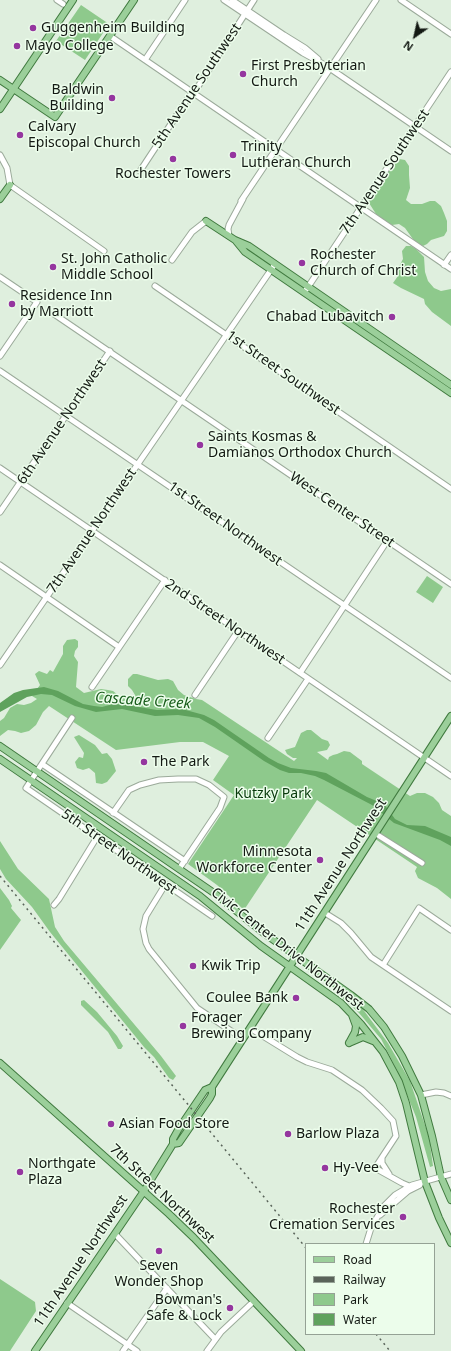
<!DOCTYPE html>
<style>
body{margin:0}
#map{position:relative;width:451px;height:1351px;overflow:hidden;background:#dfefde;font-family:"Noto Sans",sans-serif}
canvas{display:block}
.legend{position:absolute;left:305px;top:1243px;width:130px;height:92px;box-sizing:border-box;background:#ecfdeb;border:1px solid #95a295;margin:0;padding:5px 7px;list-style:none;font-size:12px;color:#131913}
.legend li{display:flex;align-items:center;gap:8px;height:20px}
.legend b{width:20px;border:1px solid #95a295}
.north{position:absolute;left:395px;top:16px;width:40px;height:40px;-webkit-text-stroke:3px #ecfdeb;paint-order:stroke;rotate:214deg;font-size:11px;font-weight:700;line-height:16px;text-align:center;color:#131913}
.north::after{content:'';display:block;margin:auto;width:14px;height:18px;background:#131913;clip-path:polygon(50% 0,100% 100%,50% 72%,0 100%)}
</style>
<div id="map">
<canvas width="451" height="1351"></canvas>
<ul class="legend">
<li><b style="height:5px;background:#9bcf9a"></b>Road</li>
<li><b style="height:5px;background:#5a645a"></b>Railway</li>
<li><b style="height:11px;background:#8ec98c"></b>Park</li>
<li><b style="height:11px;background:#5fa25d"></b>Water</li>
</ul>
<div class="north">N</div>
</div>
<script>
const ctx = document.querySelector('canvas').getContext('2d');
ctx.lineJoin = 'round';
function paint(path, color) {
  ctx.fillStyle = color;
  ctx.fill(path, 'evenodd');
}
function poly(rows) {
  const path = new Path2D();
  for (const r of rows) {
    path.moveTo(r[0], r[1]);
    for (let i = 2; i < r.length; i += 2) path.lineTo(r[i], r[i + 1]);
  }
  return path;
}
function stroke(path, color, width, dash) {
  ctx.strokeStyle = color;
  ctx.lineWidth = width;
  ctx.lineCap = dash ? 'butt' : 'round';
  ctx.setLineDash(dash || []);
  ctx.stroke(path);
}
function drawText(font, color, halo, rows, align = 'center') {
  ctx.font = font + ' "Noto Sans",sans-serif';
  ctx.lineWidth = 3;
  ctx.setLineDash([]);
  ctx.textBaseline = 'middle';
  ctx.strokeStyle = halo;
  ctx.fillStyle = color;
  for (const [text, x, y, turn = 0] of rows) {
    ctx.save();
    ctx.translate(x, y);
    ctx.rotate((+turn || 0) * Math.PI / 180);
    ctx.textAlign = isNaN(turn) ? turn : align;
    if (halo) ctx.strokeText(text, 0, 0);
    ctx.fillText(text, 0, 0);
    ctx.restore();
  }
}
paint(poly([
 [81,5,109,24,85,60,56,41],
 [399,159,405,160,409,166,409,175,410,188,406,200,411,204,422,204,430,201,435,201,441,206,444,213,447,221,447,231,444,236,431,240,427,244,423,246,415,242,405,228,399,224,392,225,378,217,369,203,371,196,392,165],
 [406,246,411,246,416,249,424,257,425,272,428,281,434,288,441,291,451,289,451,326,432,312,425,304,424,299,401,288,393,283,398,276,396,272,403,259,402,251],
 [427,576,443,587,433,603,416,592],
 [75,639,78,641,78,647,75,651,74,656,78,662,76,687,84,693,101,689,108,690,113,691,122,698,133,698,135,695,132,690,128,686,128,679,133,674,137,674,158,680,168,679,173,681,178,690,184,695,196,699,202,700,294,761,297,758,293,758,287,754,285,750,295,747,301,733,307,730,311,730,322,739,328,741,330,745,327,750,317,752,328,760,329,757,333,755,337,754,344,751,350,752,362,761,362,764,410,796,417,793,425,793,433,797,439,803,442,810,451,816,451,899,437,888,418,878,415,871,417,867,317,800,244,910,217,885,188,864,234,795,213,780,229,756,203,742,180,742,116,750,49,706,43,712,36,725,29,731,21,733,15,731,8,730,0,736,0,721,4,718,10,708,17,704,24,705,31,703,37,699,32,696,40,685,35,674,39,671,47,674,50,670,53,672,63,654,63,646,67,640],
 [79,735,95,745,102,754,107,753,112,759,116,771,107,782,102,784,96,783,95,773,89,768,83,770,77,768,75,762,79,757,83,758,84,753,74,737],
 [0,841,18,869,49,899,55,927,64,941,161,1056,176,1076,173,1080,169,1078,154,1057,144,1047,50,932,32,907,6,879,0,869],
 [0,888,9,900,12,906,11,908,21,920,0,950],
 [337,991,362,1008,388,1043,410,1081,429,1137,433,1166,430,1167,416,1117,397,1070,381,1039,359,1013,336,992],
 [84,1000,97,1012,117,1036,123,1046,121,1049,118,1049,108,1032,81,1005,81,1001],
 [0,1279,35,1302,36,1311,10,1351,0,1351]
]), '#8ec98c');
paint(poly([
 [44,687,58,691,83,704,94,706,102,707,113,704,127,705,157,710,182,709,204,715,214,720,269,758,278,763,291,768,316,771,326,773,367,797,384,804,395,819,407,825,425,826,451,837,451,846,440,840,394,823,372,805,324,780,315,776,301,773,289,773,280,770,264,761,215,727,199,718,178,715,155,716,122,709,96,712,75,706,52,695,41,694,27,697,0,712,0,703,14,693,23,690]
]), '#5fa25d');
const minor = poly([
 [57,0,63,4],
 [224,0,303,53,325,65,451,151],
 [232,0,284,35,305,48,318,59],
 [401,0,451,34],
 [110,36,451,269],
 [145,60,185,0],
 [0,155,7,168,10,185,104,251],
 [140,171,188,98,199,85,254,0],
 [241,201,376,0],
 [229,236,228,229,229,225,243,199],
 [172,260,192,232,206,221],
 [444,265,451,255],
 [0,277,37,302,0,356],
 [155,286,451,489],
 [306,290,451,72],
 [54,314,451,584],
 [0,371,451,678],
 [0,468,451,776],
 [0,512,110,351],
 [0,565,119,647],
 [0,665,275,264],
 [300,673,387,541],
 [92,687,165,580],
 [195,695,238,631],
 [72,718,26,788,212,916],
 [268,738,308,679],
 [42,764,185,861],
 [113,813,129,790,140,785,159,780,178,779,196,779,209,785,224,797,220,808,179,869],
 [376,834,422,863],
 [165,885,146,916,143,929,146,943,149,949,197,1008,243,1039],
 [54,905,59,899,97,837],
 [325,913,341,923,351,933,371,957,451,1011],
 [383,965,419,908,451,930],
 [250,1028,297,1057,307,1062,332,1070,362,1090,381,1108,393,1121,396,1136,375,1168,402,1183,409,1186],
 [421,1095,436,1092,444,1093,451,1096],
 [382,1158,382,1163,389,1174],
 [380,1215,408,1191,420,1185],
 [115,1234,215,1339],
 [366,1244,371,1228,383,1207,395,1195,412,1185,451,1174],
 [67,1303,137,1351],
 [123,1351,167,1288],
 [207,1351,221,1332,254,1301]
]);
const major = poly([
 [0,80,55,117,134,0],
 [0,109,73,0],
 [0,199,10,185],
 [206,221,235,240,249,246,451,385],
 [236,241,245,252,451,393],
 [0,746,214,893,261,931,351,995,369,1009,384,1027,402,1056,421,1095,432,1136,441,1177,451,1200],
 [0,759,200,896,261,946,341,1003,361,1024,383,1052,399,1082,406,1103,425,1182,439,1218,451,1243],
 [349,1043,355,1032,356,1026,352,1015],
 [349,1043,363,1037,373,1041],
 [0,1063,169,1214,194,1238,301,1351],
 [173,1144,179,1143,210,1098,212,1094,212,1087,451,716],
 [35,1351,144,1191,173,1144,173,1139,178,1130,205,1090,212,1087]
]);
stroke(minor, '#9baa9a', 7);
stroke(major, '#407a3f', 8);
stroke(minor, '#fff', 5);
stroke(major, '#9bcf9a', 6);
stroke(poly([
 [0,876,306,1248],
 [376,1334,390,1351]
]), '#5a645a', 1.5, [2, 4]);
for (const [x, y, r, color] of [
 [33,28,4,"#95369f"],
 [17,46,4,"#95369f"],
 [243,74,4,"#95369f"],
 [112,98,4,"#95369f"],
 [20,135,4,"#95369f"],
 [233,155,4,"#95369f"],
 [173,159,4,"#95369f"],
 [302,263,4,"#95369f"],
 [53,267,4,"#95369f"],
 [12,304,4,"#95369f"],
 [392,317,4,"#95369f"],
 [200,445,4,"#95369f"],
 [144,762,4,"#95369f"],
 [320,860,4,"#95369f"],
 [193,966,4,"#95369f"],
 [296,998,4,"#95369f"],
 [183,1026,4,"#95369f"],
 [111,1124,4,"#95369f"],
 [288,1134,4,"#95369f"],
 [325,1168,4,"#95369f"],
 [20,1172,4,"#95369f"],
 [403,1217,4,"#95369f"],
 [159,1251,4,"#95369f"],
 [230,1308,4,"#95369f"]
]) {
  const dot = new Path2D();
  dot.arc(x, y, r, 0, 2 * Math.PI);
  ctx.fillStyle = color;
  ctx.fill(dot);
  stroke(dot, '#ecfdeb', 1.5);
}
drawText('14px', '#131913', '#ecfdeb', [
 ["Guggenheim Building",41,28],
 ["Mayo College",25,46],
 ["First Presbyterian",251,66],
 ["Church",251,82],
 ["Baldwin",104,90,"right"],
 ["Building",104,106,"right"],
 ["Calvary",28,127],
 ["Episcopal Church",28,143],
 ["Trinity",241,147],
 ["Lutheran Church",241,163],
 ["Rochester Towers",173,174,"center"],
 ["Rochester",310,255],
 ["Church of Christ",310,271],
 ["St. John Catholic",61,259],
 ["Middle School",61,275],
 ["Residence Inn",20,296],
 ["by Marriott",20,312],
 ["Chabad Lubavitch",384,317,"right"],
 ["Saints Kosmas &",208,437],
 ["Damianos Orthodox Church",208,453],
 ["The Park",152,762],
 ["Minnesota",312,852,"right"],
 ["Workforce Center",312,868,"right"],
 ["Kwik Trip",201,966],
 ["Coulee Bank",288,998,"right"],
 ["Forager",191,1018],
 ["Brewing Company",191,1034],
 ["Asian Food Store",119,1124],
 ["Barlow Plaza",296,1134],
 ["Northgate",28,1164],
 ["Plaza",28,1180],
 ["Hy-Vee",333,1168],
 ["Rochester",395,1209,"right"],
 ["Cremation Services",395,1225,"right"],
 ["Seven",159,1266,"center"],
 ["Wonder Shop",159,1282,"center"],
 ["Bowman's",222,1300,"right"],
 ["Safe & Lock",222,1316,"right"]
], 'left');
drawText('14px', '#131913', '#ecfdeb', [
 ["5th Avenue Southwest",197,86,-56],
 ["7th Avenue Southwest",385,172,-56],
 ["1st Street Southwest",283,373,35],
 ["6th Avenue Northwest",62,422,-56],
 ["West Center Street",342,510,34],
 ["1st Street Northwest",225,524,35],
 ["7th Avenue Northwest",92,531,-56],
 ["2nd Street Northwest",225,622,34],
 ["5th Street Northwest",119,852,35],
 ["11th Avenue Northwest",341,865,-57],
 ["Civic Center Drive Northwest",287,949,38],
 ["7th Street Northwest",162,1194,43],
 ["11th Avenue Northwest",81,1261,-56]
]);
drawText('14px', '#07390a', '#ecfdeb', [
 ["Kutzky Park",273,794]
]);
drawText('italic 15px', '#175c1a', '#ecfdeb', [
 ["Cascade Creek",143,701,4]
]);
</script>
